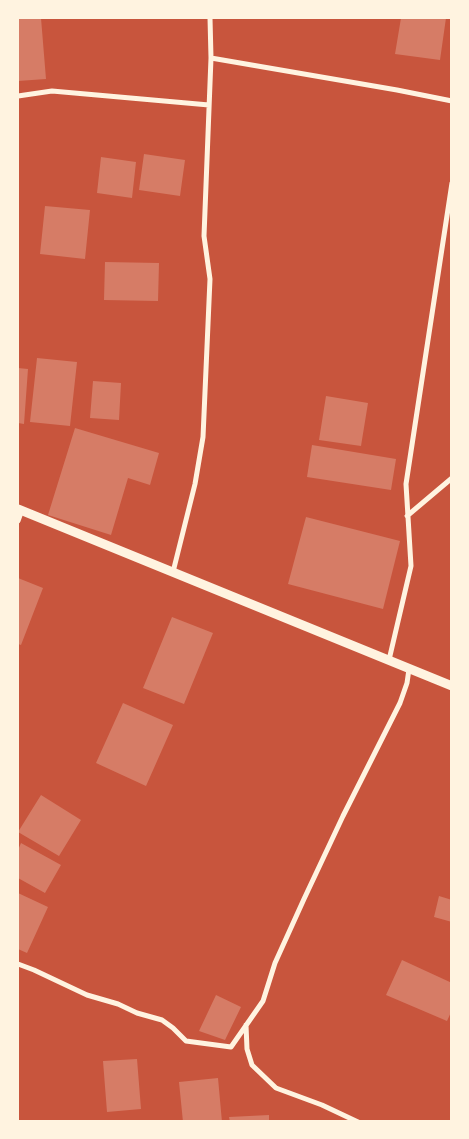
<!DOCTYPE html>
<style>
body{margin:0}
#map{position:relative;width:469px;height:1139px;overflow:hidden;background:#c8553d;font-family:Arial,sans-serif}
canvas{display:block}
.frame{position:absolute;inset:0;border:19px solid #fff3e0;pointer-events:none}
</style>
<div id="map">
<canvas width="469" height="1139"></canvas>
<div class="frame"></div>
</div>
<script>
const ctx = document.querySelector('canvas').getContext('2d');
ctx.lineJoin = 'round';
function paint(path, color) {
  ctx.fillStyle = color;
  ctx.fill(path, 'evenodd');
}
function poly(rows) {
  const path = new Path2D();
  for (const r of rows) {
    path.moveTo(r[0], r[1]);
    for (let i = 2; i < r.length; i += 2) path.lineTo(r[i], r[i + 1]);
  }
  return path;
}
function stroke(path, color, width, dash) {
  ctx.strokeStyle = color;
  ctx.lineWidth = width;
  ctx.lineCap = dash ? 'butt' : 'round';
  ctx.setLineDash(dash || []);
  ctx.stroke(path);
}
paint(poly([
 [18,18,41,18,46,79,18,81],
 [401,18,446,18,440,60,395,54],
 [144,154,185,160,180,196,139,190],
 [101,157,136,162,132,198,97,193],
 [45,206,90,210,85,259,40,254],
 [105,262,159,263,158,301,104,300],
 [37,358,77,362,70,426,30,422],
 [18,368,28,369,24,424,18,423],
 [93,381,121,383,119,420,90,418],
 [326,396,368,403,361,446,319,440],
 [75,428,159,453,150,485,128,478,111,535,48,515],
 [312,445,396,459,391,490,307,477],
 [306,517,400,541,383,609,288,584],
 [18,578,43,588,21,645,18,644],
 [172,617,213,633,184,704,143,688],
 [123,703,173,725,146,786,96,763],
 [41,795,81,820,59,856,18,832],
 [21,843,61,865,45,893,18,878,18,850],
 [18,893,48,907,27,953,18,949],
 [439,896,452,900,452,922,434,917],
 [402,960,452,983,452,1010,447,1021,386,995],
 [216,995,241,1007,225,1040,199,1031],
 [137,1059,141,1109,107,1112,103,1061],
 [218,1078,222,1122,183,1122,179,1082],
 [269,1115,269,1122,230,1122,229,1117]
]), '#d67c66');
stroke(poly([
 [211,58,397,90,452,101],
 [18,96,52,91,209,105],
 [407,516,452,478],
 [18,521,22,510],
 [173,572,195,484,203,437,210,279,204,236,211,58,210,18],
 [389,660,411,566,406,484,452,183],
 [18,964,34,970,87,995,118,1004,137,1013,162,1020,173,1028,186,1041,231,1047,263,1001,275,963,304,899,343,816,400,703,407,683,409,669],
 [246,1025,247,1049,252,1065,276,1088,322,1105,358,1122]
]), '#fff3e0', 5);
stroke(poly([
 [18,509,452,686]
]), '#fff3e0', 9);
</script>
